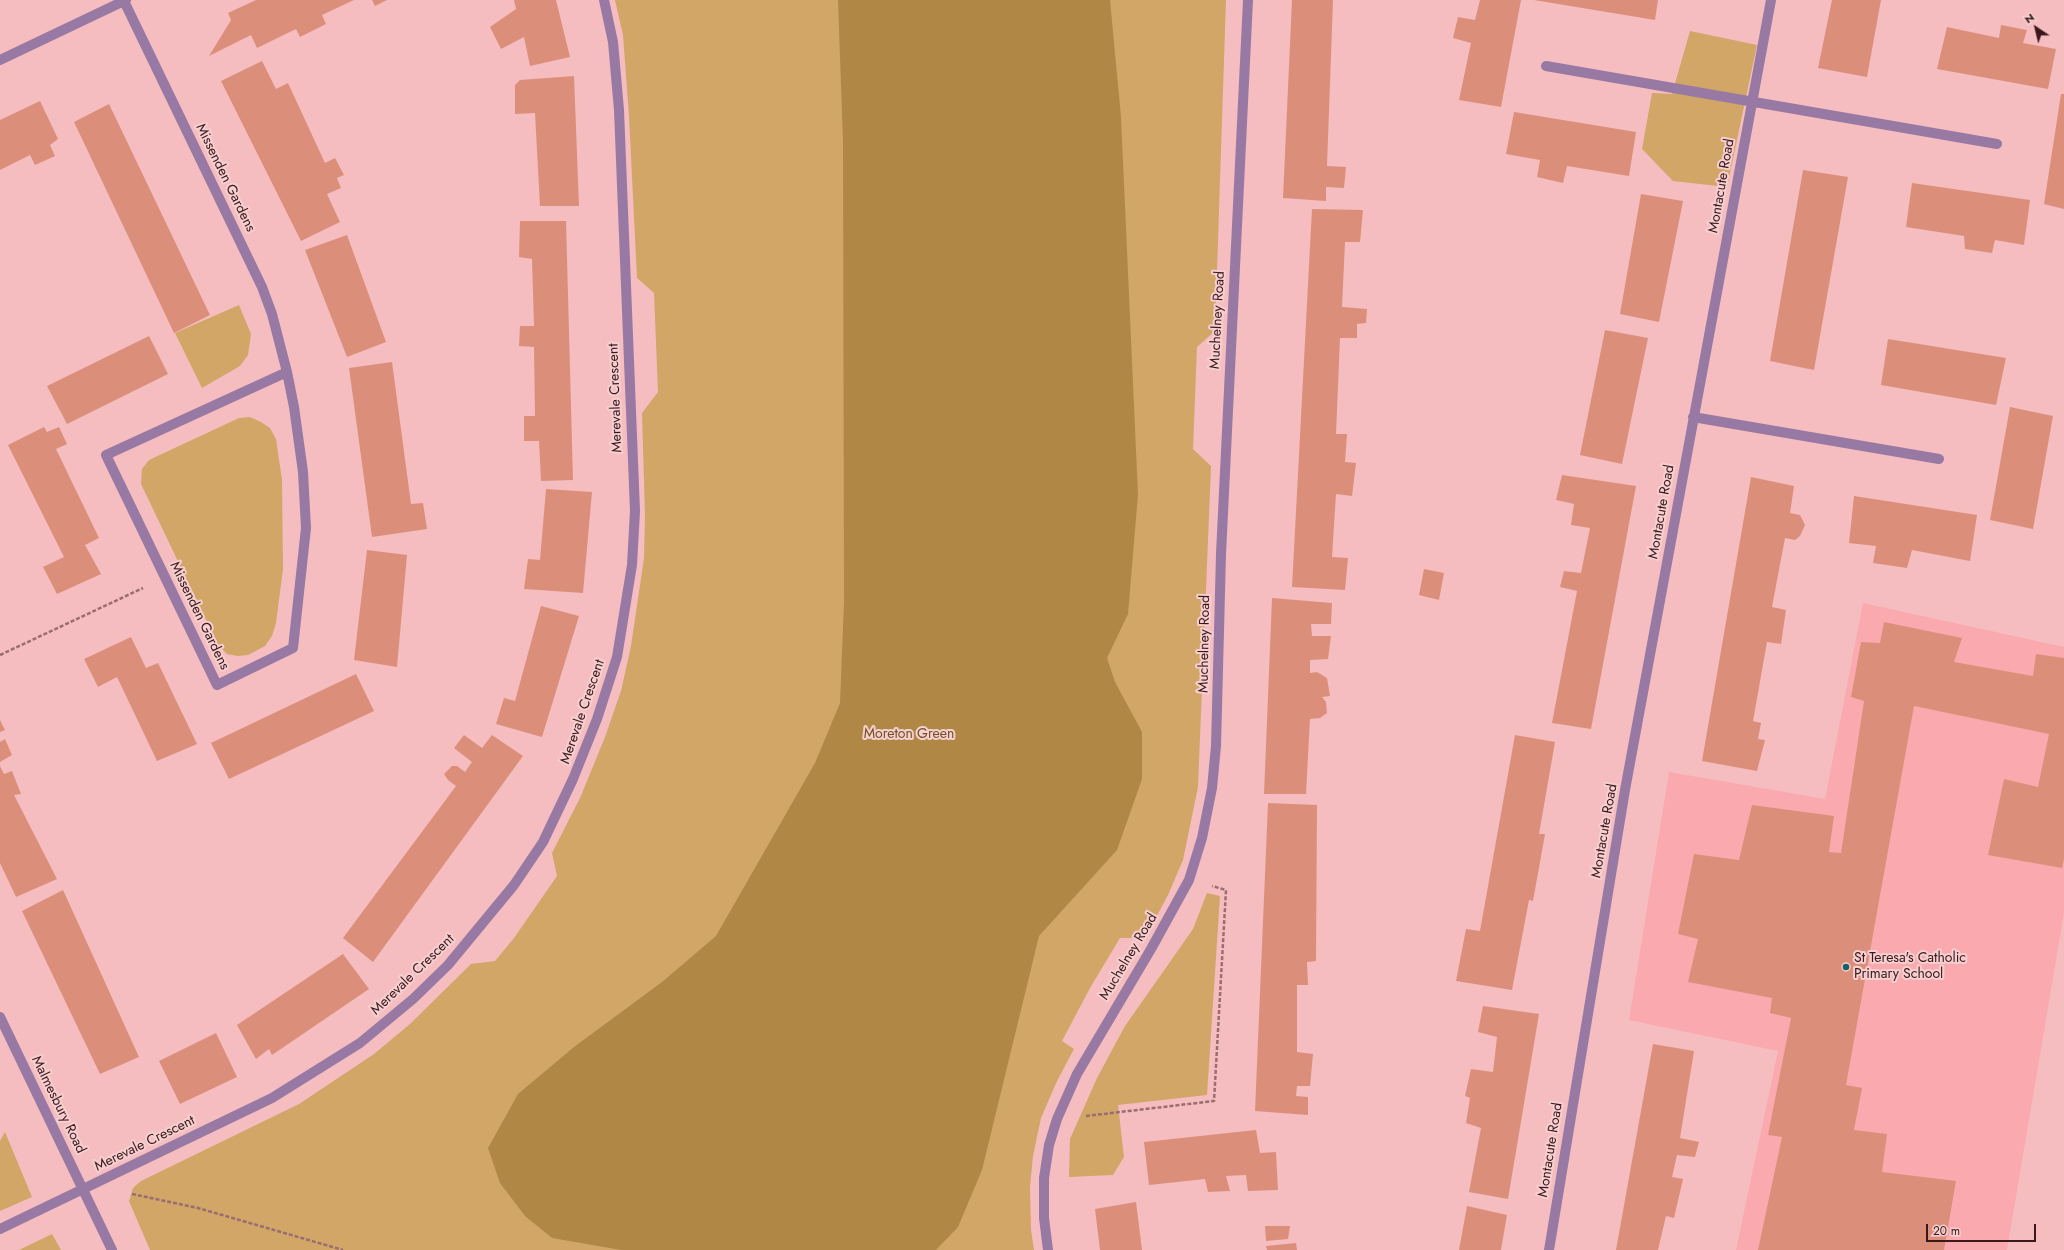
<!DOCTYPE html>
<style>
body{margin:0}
#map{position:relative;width:2064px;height:1250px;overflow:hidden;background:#f5bdbf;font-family:Jost,sans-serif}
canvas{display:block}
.north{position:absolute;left:2016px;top:8px;width:40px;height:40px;-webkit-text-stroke:3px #f6cfd0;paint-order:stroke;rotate:325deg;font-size:11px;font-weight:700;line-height:16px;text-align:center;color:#39171a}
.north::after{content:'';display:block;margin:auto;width:14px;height:18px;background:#39171a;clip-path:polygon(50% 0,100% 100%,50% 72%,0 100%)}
.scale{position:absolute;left:1926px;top:1224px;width:110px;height:18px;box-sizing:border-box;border:2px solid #39171a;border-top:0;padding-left:5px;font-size:12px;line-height:14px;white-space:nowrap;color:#39171a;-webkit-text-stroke:3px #f6cfd0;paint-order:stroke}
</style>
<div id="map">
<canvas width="2064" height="1250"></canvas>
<div class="north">N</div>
<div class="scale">20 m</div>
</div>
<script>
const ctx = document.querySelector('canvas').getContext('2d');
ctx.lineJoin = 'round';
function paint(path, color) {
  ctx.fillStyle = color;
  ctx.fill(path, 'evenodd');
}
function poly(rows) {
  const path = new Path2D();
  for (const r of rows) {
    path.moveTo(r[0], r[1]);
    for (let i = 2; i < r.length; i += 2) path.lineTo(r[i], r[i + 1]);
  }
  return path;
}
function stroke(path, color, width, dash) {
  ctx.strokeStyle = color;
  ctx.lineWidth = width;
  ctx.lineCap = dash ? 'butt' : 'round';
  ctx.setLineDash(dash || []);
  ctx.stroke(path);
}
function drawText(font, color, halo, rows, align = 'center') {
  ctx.font = font + ' Jost,sans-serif';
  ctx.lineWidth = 4;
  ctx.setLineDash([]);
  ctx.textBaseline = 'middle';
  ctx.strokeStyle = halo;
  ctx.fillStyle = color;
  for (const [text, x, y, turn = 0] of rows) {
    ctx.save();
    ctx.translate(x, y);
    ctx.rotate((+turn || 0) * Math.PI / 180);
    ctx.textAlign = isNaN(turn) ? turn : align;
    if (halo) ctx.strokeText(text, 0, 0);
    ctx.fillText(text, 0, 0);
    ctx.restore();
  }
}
paint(poly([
 [1863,603,2064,647,2064,913,2007,1250,1736,1250,1778,1051,1629,1020,1669,772,1825,799]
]), '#faaaae');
paint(poly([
 [615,0,1226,0,1215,331,1197,347,1193,449,1211,466,1198,787,1183,860,1168,895,1145,938,1120,938,1090,988,1062,1041,1074,1049,1057,1081,1041,1118,1033,1156,1030,1187,1031,1230,1034,1250,150,1250,129,1201,133,1188,141,1181,299,1104,374,1054,410,1024,471,964,495,961,514,938,557,876,552,853,580,798,605,737,621,691,631,646,644,558,645,516,642,413,658,392,654,293,637,278,629,116,623,35],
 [1690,31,1757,45,1727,187,1673,181,1642,149,1652,93,1672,94],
 [239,305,251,334,248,355,240,366,202,388,175,333],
 [250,417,261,422,270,428,276,439,282,480,283,569,276,623,272,636,265,646,248,655,238,656,227,654,218,645,141,484,142,469,149,460,239,418],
 [1207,893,1220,896,1207,1095,1118,1105,1124,1157,1113,1175,1069,1177,1070,1139,1097,1078,1125,1026,1193,929],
 [5,1132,32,1197,0,1211,0,1141],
 [52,1234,61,1250,19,1250]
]), '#d1a667');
paint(poly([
 [838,0,1110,0,1121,117,1138,495,1128,614,1107,658,1115,682,1142,732,1142,779,1117,850,1039,936,982,1170,958,1227,936,1250,621,1250,552,1238,525,1216,500,1183,488,1148,518,1094,574,1047,662,982,716,936,815,763,840,703,844,602,843,142]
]), '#b18746');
paint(poly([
 [256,0,354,0,322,15,326,24,300,37,296,29,257,48,251,35,209,56,231,20,228,13],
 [372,0,387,0,375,6],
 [514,0,556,0,570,57,530,66,524,37,501,49,490,27,516,9],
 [1292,0,1333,0,1327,166,1346,167,1344,188,1326,187,1326,201,1283,198],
 [1480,0,1521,0,1501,107,1459,100,1471,43,1453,38,1458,17,1475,20],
 [1534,0,1658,0,1655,20],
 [1832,0,1881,0,1867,77,1818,68],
 [2001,25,2027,30,2023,43,2056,49,2048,89,1937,69,1947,27,1999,38],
 [262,61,276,89,288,83,325,163,335,158,344,175,337,178,341,188,327,194,340,222,301,241,221,81],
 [574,76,579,206,540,206,535,113,515,114,515,85,520,80],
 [2061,94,2064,94,2064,209,2044,204],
 [40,101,58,139,50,145,55,156,35,165,30,155,0,170,0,120],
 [109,104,210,315,174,333,74,122],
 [1514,112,1636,132,1629,176,1567,166,1563,183,1537,177,1540,160,1506,154],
 [1803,170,1848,177,1814,370,1770,361],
 [1912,183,2030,200,2024,245,1995,240,1992,253,1965,249,1964,236,1906,227],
 [1641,194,1683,201,1659,322,1620,314],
 [1312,209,1363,210,1360,242,1345,242,1342,307,1367,309,1366,323,1357,324,1357,338,1340,338,1336,434,1347,434,1345,462,1356,463,1352,496,1336,494,1332,557,1348,558,1345,590,1292,587],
 [520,221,566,221,573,480,541,481,539,441,524,441,524,416,535,416,534,347,519,346,520,326,534,326,532,259,519,257],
 [347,235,386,342,347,357,305,250],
 [1605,330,1648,338,1622,464,1580,455],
 [149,336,168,374,67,424,47,386],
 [1888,339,2006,358,1996,405,1881,385],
 [392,362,411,504,423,503,427,529,372,537,349,368],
 [2010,407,2053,416,2033,529,1990,520],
 [44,427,47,432,59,427,67,444,56,449,99,538,85,545,101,574,57,594,43,567,64,557,8,445],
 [1562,475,1636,486,1591,729,1552,723,1577,591,1560,587,1564,571,1581,573,1590,528,1571,525,1574,504,1556,500],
 [1751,477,1794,486,1790,513,1800,515,1805,525,1800,536,1795,540,1785,538,1772,607,1786,610,1781,644,1767,642,1753,721,1761,723,1758,739,1765,740,1757,771,1702,761],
 [546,489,592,492,583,593,524,589,528,559,540,560],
 [1854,496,1977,515,1970,561,1912,550,1907,568,1873,563,1876,546,1849,543],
 [367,550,407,555,397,667,354,660],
 [1424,569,1444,573,1439,600,1419,595],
 [1272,598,1332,603,1331,624,1311,624,1312,636,1331,636,1328,659,1310,660,1310,673,1317,672,1327,678,1330,696,1322,697,1326,702,1327,713,1320,718,1310,719,1306,794,1264,794],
 [541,606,579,616,542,737,496,724,504,698,515,701],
 [1884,622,1962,638,1954,662,2033,676,2036,654,2064,658,2064,859,2062,868,1988,855,2004,779,2038,787,2049,734,1914,706,1846,1085,1862,1088,1854,1130,1887,1134,1882,1172,1956,1181,1944,1250,1758,1250,1782,1137,1768,1135,1791,1018,1770,1013,1772,998,1688,982,1698,939,1678,934,1694,854,1739,860,1752,805,1834,816,1829,852,1841,853,1864,701,1851,697,1861,642,1880,643],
 [131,637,146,668,158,663,197,744,157,761,117,677,98,687,84,659],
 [356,674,374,711,229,779,211,743],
 [0,720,5,730,0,732],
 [464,735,482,748,492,735,523,756,373,962,343,938,456,786,448,780,444,774,452,766,457,766,465,772,472,762,454,748],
 [1515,735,1555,742,1539,834,1545,834,1533,901,1529,900,1512,990,1456,981,1466,929,1480,931],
 [5,739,12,755,0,762,0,742],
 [0,766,4,774,12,771,21,794,14,795,57,879,16,897,0,863],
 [1268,803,1317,805,1316,961,1307,962,1308,985,1297,985,1297,1052,1313,1054,1310,1086,1297,1086,1296,1096,1308,1097,1308,1115,1255,1111],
 [63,890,139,1057,100,1074,22,911],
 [343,954,369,989,272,1055,269,1049,256,1059,237,1025],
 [1483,1006,1539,1014,1508,1199,1469,1192,1481,1128,1466,1123,1470,1098,1465,1096,1471,1069,1493,1072,1497,1037,1478,1032],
 [216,1033,237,1077,180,1104,159,1061],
 [1653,1044,1694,1051,1680,1138,1699,1142,1695,1157,1677,1155,1672,1177,1683,1179,1674,1218,1666,1216,1658,1250,1616,1250],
 [1256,1130,1260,1153,1276,1152,1278,1190,1248,1191,1246,1175,1226,1176,1230,1191,1208,1192,1205,1179,1149,1185,1144,1142],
 [1136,1202,1142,1250,1100,1250,1095,1209],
 [1467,1206,1507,1215,1501,1250,1459,1250],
 [1265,1226,1290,1226,1288,1239,1266,1241],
 [1296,1243,1297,1250,1267,1250,1266,1246]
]), '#db8f7b');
stroke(poly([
 [0,655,143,588],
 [1086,1116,1214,1101,1226,890,1212,886],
 [132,1194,198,1208,343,1250]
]), '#9b6d70', 2.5, [4, 2]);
stroke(poly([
 [124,1,262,287,272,314,287,372],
 [0,60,126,0],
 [1546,66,1997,144],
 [287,372,294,407,303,472,306,528,293,648,217,685,106,455,287,372],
 [1693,417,1939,459],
 [0,1017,112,1250],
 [0,1229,272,1098,360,1043,413,999,448,965,514,885,543,842,573,779,597,719,617,657,632,565,635,511,619,110,613,42,604,0],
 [1048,1250,1044,1218,1044,1178,1049,1145,1057,1119,1077,1074,1151,949,1189,880,1202,838,1212,788,1216,746,1221,554,1248,0],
 [1549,1250,1625,790,1771,0]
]), '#9779a3', 10);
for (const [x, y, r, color] of [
 [1846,967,4,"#136364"]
]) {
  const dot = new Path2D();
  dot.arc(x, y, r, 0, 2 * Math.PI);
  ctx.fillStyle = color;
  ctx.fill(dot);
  stroke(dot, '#f6cfd0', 1.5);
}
drawText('14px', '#39171a', '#f6cfd0', [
 ["Missenden Gardens",225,178,64],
 ["Montacute Road",1722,186,-80],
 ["Muchelney Road",1218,320,-87],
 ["Merevale Crescent",616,398,-92],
 ["Montacute Road",1662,512,-80],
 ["Missenden Gardens",199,616,64],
 ["Muchelney Road",1205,644,-89],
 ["Merevale Crescent",583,712,-71],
 ["Montacute Road",1605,831,-80],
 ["Muchelney Road",1129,957,-59],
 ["Merevale Crescent",413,975,-44],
 ["Malmesbury Road",58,1105,64],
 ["Merevale Crescent",145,1144,-26],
 ["Montacute Road",1551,1150,-81]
]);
drawText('14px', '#6f5020', '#f6cfd0', [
 ["Moreton Green",909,735]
]);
drawText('14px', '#39171a', '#f6cfd0', [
 ["St Teresa's Catholic",1854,959],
 ["Primary School",1854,975]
], 'left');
</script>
